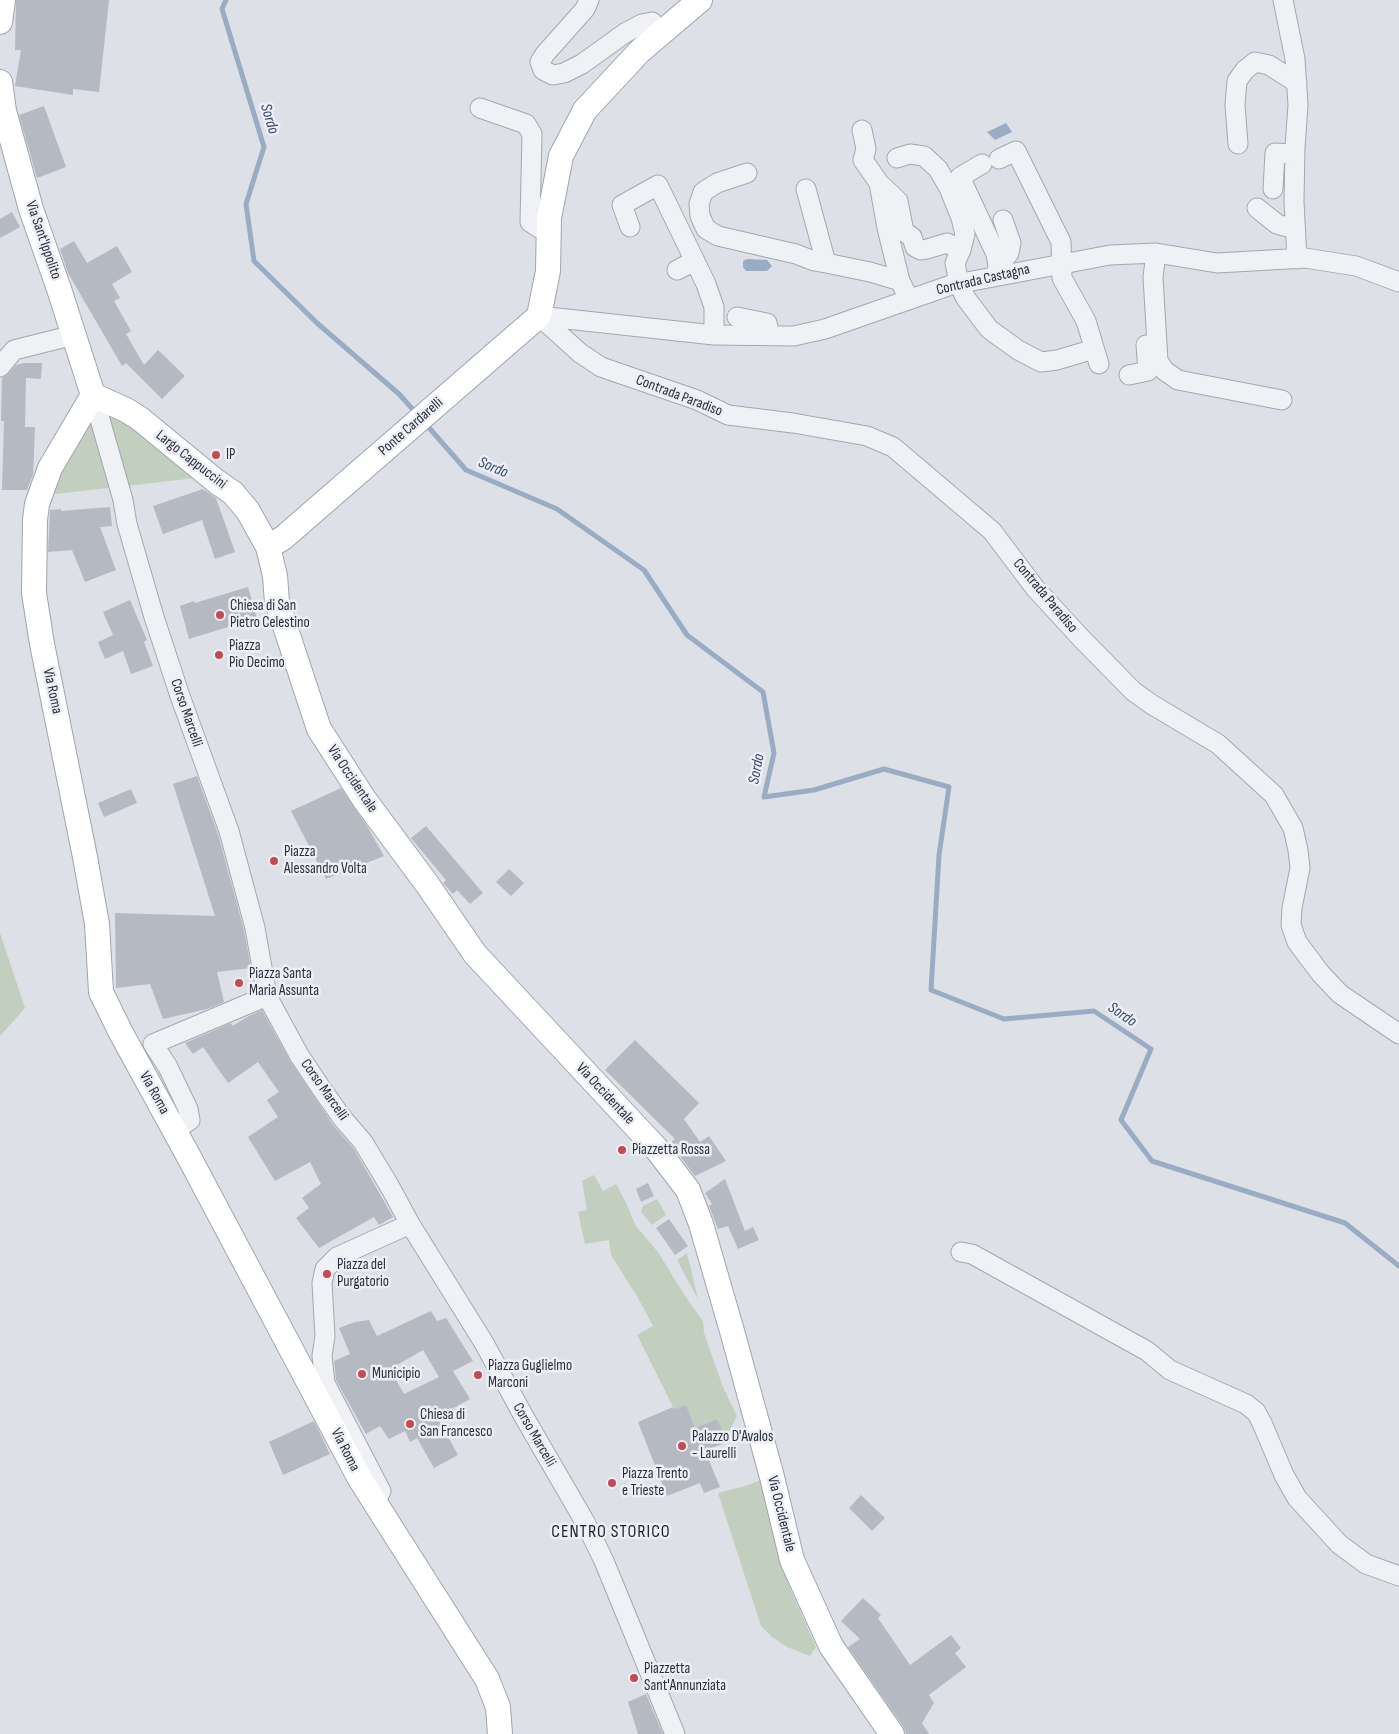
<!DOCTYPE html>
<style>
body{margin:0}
canvas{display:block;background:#dde0e6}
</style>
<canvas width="1399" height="1734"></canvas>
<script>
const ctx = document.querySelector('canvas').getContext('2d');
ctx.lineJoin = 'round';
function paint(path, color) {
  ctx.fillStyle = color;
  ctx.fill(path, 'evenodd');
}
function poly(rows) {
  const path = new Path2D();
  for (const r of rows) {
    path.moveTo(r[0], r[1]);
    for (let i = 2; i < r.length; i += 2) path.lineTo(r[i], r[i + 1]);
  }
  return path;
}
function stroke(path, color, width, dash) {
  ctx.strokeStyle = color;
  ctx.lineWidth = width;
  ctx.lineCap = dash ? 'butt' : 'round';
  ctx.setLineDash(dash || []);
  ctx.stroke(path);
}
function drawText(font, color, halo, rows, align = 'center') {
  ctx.font = font + ' "Sofia Sans Condensed",sans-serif';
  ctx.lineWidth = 5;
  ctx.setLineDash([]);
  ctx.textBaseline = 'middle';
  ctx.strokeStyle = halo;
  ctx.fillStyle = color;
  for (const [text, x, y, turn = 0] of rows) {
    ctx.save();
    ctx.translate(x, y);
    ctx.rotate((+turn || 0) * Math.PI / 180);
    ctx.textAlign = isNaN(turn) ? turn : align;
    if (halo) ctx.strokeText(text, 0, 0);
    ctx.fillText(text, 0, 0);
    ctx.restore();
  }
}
paint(poly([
 [113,412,205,477,47,495,90,416],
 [0,933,25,1008,0,1036],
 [594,1175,603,1191,616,1184,626,1203,636,1226,658,1252,685,1296,703,1321,704,1333,723,1387,737,1416,725,1439,717,1419,695,1428,686,1405,674,1409,637,1335,653,1326,638,1298,611,1255,609,1240,585,1244,578,1212,587,1210,582,1181],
 [657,1199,666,1215,652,1225,641,1212,643,1206],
 [687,1253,698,1299,677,1260],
 [762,1480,779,1543,787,1581,816,1647,810,1656,787,1647,772,1637,761,1626,718,1493,745,1486]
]), '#c2cfbf');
paint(poly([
 [1006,123,1012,132,995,140,987,132],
 [747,259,767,260,772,266,767,271,746,271,743,267,743,261]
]), '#9aacc4');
stroke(poly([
 [226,0,222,9,264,147,246,204,254,261,317,323,399,394,417,414],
 [424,422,466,470,557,509,644,570,687,635,763,692,774,753,764,797,814,790,884,769,949,787,939,855,931,990,1004,1019,1094,1011,1151,1049,1121,1120,1152,1161,1345,1223,1399,1266]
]), '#9aacc4', 5);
paint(poly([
 [16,0,109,0,99,92,73,89,73,95,15,86,21,50,15,50],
 [44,106,66,167,37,178,19,115],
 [12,212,20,227,0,238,0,219],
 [74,241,87,263,117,246,132,272,112,284,120,298,114,301,131,331,126,334,144,365,158,350,185,376,162,399,126,363,122,366,68,273,60,249],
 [24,363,42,363,41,379,26,378,25,427,35,427,33,475,27,490,2,490,4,421,1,421,2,378,8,374,16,365],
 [203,489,216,498,235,552,215,559,202,520,163,534,153,506],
 [110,507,112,526,100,527,116,570,85,582,72,550,48,552,50,510,61,509,61,511],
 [248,587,257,618,189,639,180,606,194,601,195,603],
 [130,600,147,640,144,642,153,666,131,674,123,651,105,659,98,642,113,635,103,612],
 [197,776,218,834,244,930,251,968,217,972,224,1002,207,1009,163,1019,150,984,116,988,115,913,215,916,173,784],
 [341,788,367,826,384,856,326,879,291,811],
 [131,789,137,803,104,817,98,803],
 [426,826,483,893,470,904,457,890,453,894,443,883,446,880,411,838],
 [509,869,524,883,511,896,496,882],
 [262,1010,290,1061,334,1126,354,1149,393,1217,379,1225,374,1217,319,1248,296,1218,309,1208,302,1198,321,1184,310,1162,275,1181,248,1137,278,1117,267,1100,279,1092,258,1062,228,1083,203,1047,193,1054,185,1043,231,1023,233,1026,231,1027,247,1017],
 [635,1040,699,1103,684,1119,700,1142,709,1136,726,1161,695,1176,670,1143,675,1139,605,1070],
 [725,1179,745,1231,753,1227,759,1240,738,1249,728,1226,718,1229,709,1206,712,1204,705,1193],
 [648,1183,654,1196,641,1202,636,1189],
 [669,1219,688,1246,675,1255,656,1228],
 [431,1311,437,1321,446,1318,473,1361,453,1371,470,1399,437,1417,458,1455,434,1468,417,1438,410,1442,405,1431,389,1439,380,1426,366,1434,336,1380,334,1361,350,1354,339,1328,355,1322,369,1320,377,1336],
 [423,1350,439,1377,404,1394,390,1369],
 [686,1405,695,1428,717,1419,727,1442,705,1451,720,1487,704,1493,700,1483,667,1496,638,1422,673,1407,674,1409],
 [314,1421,330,1454,283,1475,269,1442],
 [861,1495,885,1518,872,1531,849,1508],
 [863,1598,881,1615,878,1618,910,1665,951,1635,961,1648,955,1653,966,1667,929,1695,934,1703,922,1723,929,1734,906,1734,903,1726,848,1647,860,1639,841,1621],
 [646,1694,663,1734,638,1734,628,1702]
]), '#b5b9c2');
const minor = poly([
 [589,0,585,9,545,54,540,62,543,70,553,75,564,73,582,64,625,33,642,24,652,22,661,33],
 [1283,0,1295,59,1298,105,1295,148,1294,202,1297,259],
 [480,108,526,124,532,134,530,222,539,228,549,231],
 [862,130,866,149,863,160,879,183,887,228,900,281,909,299],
 [1238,144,1235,105,1237,81,1245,70,1255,62,1269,65,1297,83],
 [897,158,910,154,924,156,938,169,949,188,961,218,965,234,961,250,955,263,959,283,965,297,989,329,1018,350,1041,362,1057,360,1094,349],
 [999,159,1016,151,1061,242,1062,278,1086,321,1099,364],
 [982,164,960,177,996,254,998,266],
 [747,173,717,183,703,192,699,204,700,216,706,229,718,236,796,254,814,261,826,263],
 [879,183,898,201,904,232,912,237,915,247,921,250,927,249,947,243,961,250],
 [806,189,826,263,870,272,900,281],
 [1273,189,1275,153,1295,154],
 [1257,208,1277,224,1283,226,1295,228],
 [630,227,622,205,658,185,706,284,714,307,714,335],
 [1156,253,1153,277,1158,361,1165,371,1178,380,1282,400],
 [677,270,695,261],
 [997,273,998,266,1009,253,1011,243,1003,220],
 [539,316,580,353,601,367,697,400,728,415,793,423,867,436,893,447,992,531,1035,588,1081,638,1133,691,1151,704,1218,744,1274,795,1293,828,1298,850,1300,868,1292,908,1291,925,1297,942,1321,974,1340,994,1399,1034],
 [539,316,714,335,794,336,825,329,951,285,1110,255,1156,253,1217,263,1305,258,1356,266,1399,282],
 [737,317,767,323,770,335],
 [0,367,14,350,74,335],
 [1129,375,1148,371,1146,345],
 [93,395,123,500,127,524,154,617,180,696,229,831,255,928,267,996,299,1055,321,1088,343,1119,363,1142,390,1187,410,1224,484,1343,523,1415,585,1522,604,1561,675,1734],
 [175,1130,190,1120,188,1109,168,1067,153,1044,267,996],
 [961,1252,972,1254,1147,1351,1170,1370,1246,1404,1256,1412,1262,1423,1284,1475,1297,1498,1339,1544,1366,1564,1399,1576],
 [376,1501,381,1491,325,1383,322,1356,325,1336,322,1283,325,1269,337,1257,410,1224]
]);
const major = poly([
 [0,22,3,0],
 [0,82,4,111,31,209,59,289,93,395],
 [93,395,126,410,139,418,217,482,233,493,248,511,268,547,275,576,277,602,319,729,364,799,427,884,475,954,655,1147,688,1190,701,1224,732,1331,772,1477,792,1560,831,1646,892,1734],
 [93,395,50,468,37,504,35,520,34,593,42,644,85,857,97,924,101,992,121,1033,189,1157,360,1479,487,1679,498,1707,500,1734],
 [268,547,283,538,539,316,548,271,549,218,561,156,585,110,640,51,700,0]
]);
stroke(minor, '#a3a7b0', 21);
stroke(major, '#9ea4b1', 26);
stroke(minor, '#f0f1f5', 19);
stroke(major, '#fff', 24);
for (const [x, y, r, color] of [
 [216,455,5,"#c44a54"],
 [220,615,5,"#c44a54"],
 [219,655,5,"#c44a54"],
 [274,861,5,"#c44a54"],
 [239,983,5,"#c44a54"],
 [622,1150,5,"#c44a54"],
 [327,1274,5,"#c44a54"],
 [362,1374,5,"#c44a54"],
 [478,1375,5,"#c44a54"],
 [410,1424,5,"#c44a54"],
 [682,1446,5,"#c44a54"],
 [612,1483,5,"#c44a54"],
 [634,1678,5,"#c44a54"]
]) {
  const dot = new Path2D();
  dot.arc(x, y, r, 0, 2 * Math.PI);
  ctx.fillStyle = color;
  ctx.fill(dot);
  stroke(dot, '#edeff4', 2);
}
drawText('15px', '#282e3c', '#edeff4', [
 ["Via Sant'Ippolito",43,240,71],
 ["Contrada Castagna",983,280,-13],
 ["Contrada Paradiso",679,396,21],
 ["Ponte Cardarelli",411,427,-41],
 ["Largo Cappuccini",191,460,38],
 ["Contrada Paradiso",1045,596,50],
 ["Via Roma",52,691,78],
 ["Corso Marcelli",186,713,71],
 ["Via Occidentale",352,779,56],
 ["Corso Marcelli",324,1090,55],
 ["Via Roma",154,1093,61],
 ["Via Occidentale",605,1094,47],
 ["Corso Marcelli",534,1435,60],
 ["Via Roma",345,1450,63],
 ["Via Occidentale",781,1514,76]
]);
drawText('15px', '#282e3c', '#edeff4', [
 ["IP",226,455],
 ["Chiesa di San",230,606],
 ["Pietro Celestino",230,623],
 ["Piazza",229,646],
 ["Pio Decimo",229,663],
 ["Piazza",284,852],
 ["Alessandro Volta",284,869],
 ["Piazza Santa",249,974],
 ["Maria Assunta",249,991],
 ["Piazzetta Rossa",632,1150],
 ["Piazza del",337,1265],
 ["Purgatorio",337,1282],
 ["Piazza Guglielmo",488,1366],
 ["Marconi",488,1383],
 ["Municipio",372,1374],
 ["Chiesa di",420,1415],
 ["San Francesco",420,1432],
 ["Palazzo D'Avalos",692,1437],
 ["- Laurelli",692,1454],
 ["Piazza Trento",622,1474],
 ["e Trieste",622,1491],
 ["Piazzetta",644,1669],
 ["Sant'Annunziata",644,1686]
], 'left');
drawText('italic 16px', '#354a6d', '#edeff4', [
 ["Sordo",269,119,73],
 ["Sordo",493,468,23],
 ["Sordo",757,769,-79],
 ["Sordo",1122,1015,34]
]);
ctx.letterSpacing = '1px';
drawText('18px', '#1a1f2c', '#edeff4', [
 ["CENTRO STORICO",611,1532]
]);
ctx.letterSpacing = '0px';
</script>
